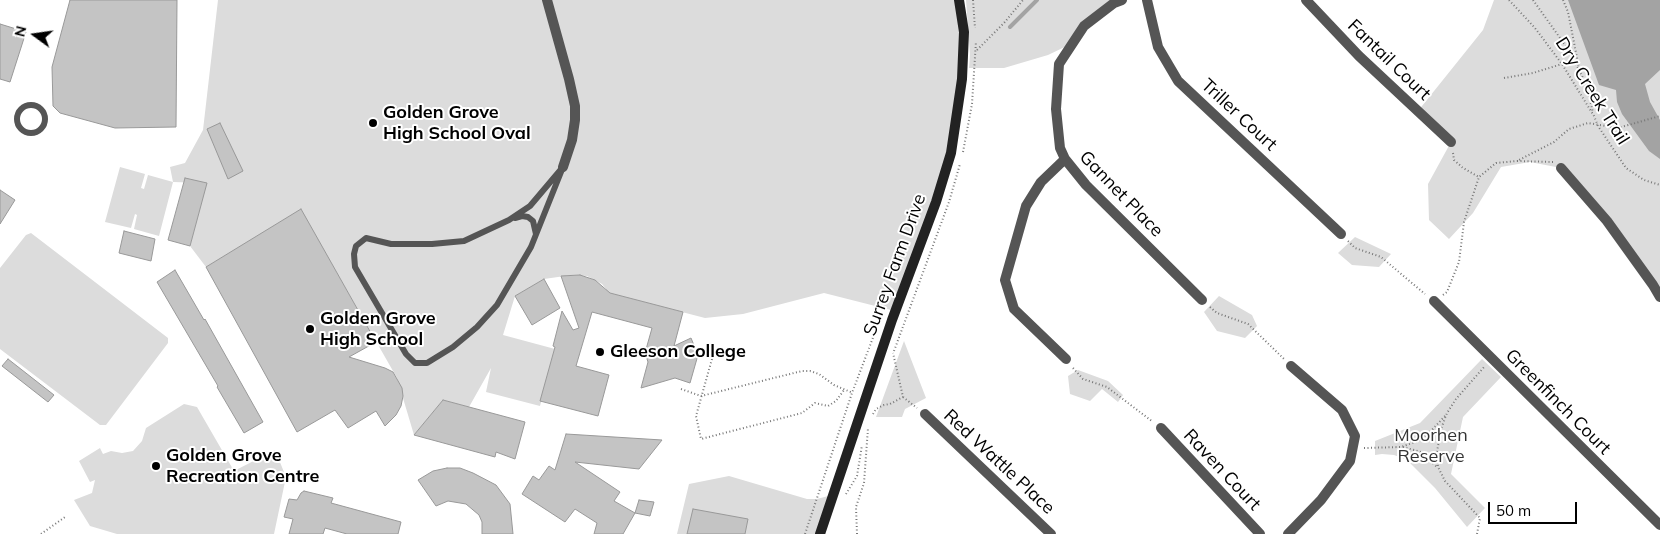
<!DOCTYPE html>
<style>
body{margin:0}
#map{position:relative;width:1660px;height:534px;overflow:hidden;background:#fff;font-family:Mulish,sans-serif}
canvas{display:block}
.north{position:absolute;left:10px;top:10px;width:50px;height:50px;-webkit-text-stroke:4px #fff;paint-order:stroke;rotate:284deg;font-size:14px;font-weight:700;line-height:20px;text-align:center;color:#000}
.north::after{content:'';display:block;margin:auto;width:18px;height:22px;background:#000;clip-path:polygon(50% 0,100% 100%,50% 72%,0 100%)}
.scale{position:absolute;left:1488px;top:502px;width:89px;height:22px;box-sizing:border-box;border:2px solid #000;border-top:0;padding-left:6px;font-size:15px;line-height:18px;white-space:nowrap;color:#000;-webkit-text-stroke:4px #fff;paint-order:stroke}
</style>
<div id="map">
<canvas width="1660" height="534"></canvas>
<div class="north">N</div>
<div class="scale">50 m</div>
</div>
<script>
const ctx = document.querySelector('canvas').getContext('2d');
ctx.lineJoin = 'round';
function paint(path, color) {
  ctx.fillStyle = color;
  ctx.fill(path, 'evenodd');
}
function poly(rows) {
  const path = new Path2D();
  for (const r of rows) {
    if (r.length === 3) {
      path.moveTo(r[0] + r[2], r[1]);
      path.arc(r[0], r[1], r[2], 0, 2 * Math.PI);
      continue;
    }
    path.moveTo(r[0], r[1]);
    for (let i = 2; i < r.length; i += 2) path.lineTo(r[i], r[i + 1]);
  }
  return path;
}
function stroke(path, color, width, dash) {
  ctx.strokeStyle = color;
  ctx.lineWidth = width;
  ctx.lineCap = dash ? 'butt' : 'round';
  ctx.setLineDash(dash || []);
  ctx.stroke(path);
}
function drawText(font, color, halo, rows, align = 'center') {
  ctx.font = font + ' Mulish,sans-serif';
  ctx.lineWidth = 4;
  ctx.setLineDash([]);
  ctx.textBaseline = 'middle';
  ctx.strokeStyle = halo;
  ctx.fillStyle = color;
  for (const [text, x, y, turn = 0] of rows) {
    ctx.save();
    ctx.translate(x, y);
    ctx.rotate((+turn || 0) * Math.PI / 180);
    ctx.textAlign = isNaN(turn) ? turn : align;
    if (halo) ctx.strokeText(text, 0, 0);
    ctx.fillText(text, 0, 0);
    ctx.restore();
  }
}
paint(poly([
 [218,0,959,0,964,32,951,153,895,311,824,293,743,314,705,318,605,292,606,289,602,284,587,276,572,275,544,279,515,296,503,335,555,349,540,406,486,392,491,368,469,407,443,400,414,435,397,378,301,210,206,267,190,246,206,183,173,182,159,236,134,229,137,215,135,214,131,228,105,222,120,167,145,174,141,188,144,189,148,175,173,182,170,167,185,163,203,130],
 [966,0,1122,0,1114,3,1073,43,1048,55,1004,68,969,68,970,54],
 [1494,0,1660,0,1660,301,1621,241,1561,168,1530,162,1501,167,1473,213,1449,239,1429,220,1428,184,1451,142,1418,111,1483,30],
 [31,233,168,338,168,343,106,425,100,425,0,349,0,268,26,235],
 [1355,237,1391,254,1379,267,1352,265,1338,253],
 [1219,296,1252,315,1257,326,1245,338,1217,331,1204,312],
 [904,341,926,398,905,409,902,417,876,417],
 [1482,359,1501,377,1463,417,1451,474,1485,508,1467,527,1435,488,1407,460,1394,455,1382,454,1375,455,1375,441,1420,423],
 [1078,370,1108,381,1123,395,1118,402,1102,389,1090,401,1070,394,1068,376],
 [184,404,197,407,234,471,275,450,286,477,274,534,117,534,90,526,74,500,92,493,95,480,90,482,79,461,100,448,103,454,111,451,122,453,133,451,142,441,146,428],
 [729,476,807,499,817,499,832,495,820,534,677,534,689,484]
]), '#dcdcdc');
paint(poly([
 [1568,0,1660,0,1660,70,1645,84,1650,102,1660,120,1660,159,1649,151,1622,114,1617,102,1616,90,1599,85]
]), '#a3a3a3');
stroke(poly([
 [1010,27,1037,0]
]), '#a3a3a3', 4);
const building = poly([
 [70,0,177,0,176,127,115,128,60,113,53,106,52,67,70,0],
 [0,24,26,32,10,82,0,79,0,24],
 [220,123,243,171,228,179,207,129,220,123],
 [185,178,207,183,190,246,168,240,185,178],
 [0,190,15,200,0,224,0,190],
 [301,209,376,342,349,357,385,368,393,372,402,388,403,396,401,406,396,415,385,426,376,411,348,428,335,410,297,432,206,267,301,209],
 [124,231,155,239,151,261,119,253,124,231],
 [175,270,204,320,205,319,263,422,244,433,217,387,218,386,157,282,175,270],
 [580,275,595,280,610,293,683,312,674,346,691,338,698,355,690,383,675,378,641,388,648,362,645,353,652,328,592,312,576,366,609,375,598,416,540,401,555,347,553,346,562,311,573,330,579,328,561,276,580,275],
 [544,279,560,308,532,325,515,296,544,279],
 [8,359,54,395,48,402,2,366,8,359],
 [443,400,525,422,515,459,496,452,495,457,414,435,443,400],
 [566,434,662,440,639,469,575,462,620,492,614,501,635,513,623,534,594,534,597,523,575,509,565,522,522,494,533,476,539,480,549,466,555,470,566,434],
 [447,468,460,468,473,473,496,485,510,504,513,534,482,534,482,522,479,515,466,504,448,501,436,506,418,480,433,471,447,468],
 [304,491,333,498,331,503,401,522,398,534,347,534,325,528,323,534,289,534,293,519,284,517,289,499,297,500,301,493,304,491],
 [639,500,654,502,650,516,635,513,639,500],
 [693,509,748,519,745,534,687,534,693,509]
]);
paint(building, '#c4c4c4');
stroke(building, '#999', 1);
stroke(poly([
 [973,0,975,28],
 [1509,0,1535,28,1562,64,1594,116,1598,126,1626,168,1644,180,1660,185],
 [1533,0,1570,52,1587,86,1593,113],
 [1563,0,1568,12,1579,68],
 [977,50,1004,23,1023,0],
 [1504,78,1533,73,1562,64],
 [963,152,972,104,976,41],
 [1453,153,1454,160,1463,168,1479,177],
 [1553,162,1517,161,1554,142,1569,129,1588,123,1618,128,1660,116],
 [1348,241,1355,248,1381,257,1425,294],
 [1443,295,1447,292,1459,262,1464,222,1479,177,1496,163,1517,161],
 [1210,307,1217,313,1248,324,1284,359],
 [877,326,881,314],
 [894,351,949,202,960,164],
 [712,359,696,416,701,439,802,413,815,403,828,406,836,401,844,390],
 [1073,368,1083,379,1107,387,1153,422],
 [681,389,701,396,802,371,810,371,819,374,834,385,853,393],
 [903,397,917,408],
 [873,414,876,409,884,405,890,404,903,397,893,353],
 [1403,447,1421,452,1437,467],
 [1364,448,1401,447,1418,441,1430,432,1446,415],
 [846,494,857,476,862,445],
 [41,534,65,517],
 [805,534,852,393,874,335],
 [857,534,856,507,864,483,868,428],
 [1477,534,1480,518,1445,481,1438,467,1437,452,1441,429,1447,413,1456,399,1485,366]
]), '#777', 2, [1, 2.5]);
stroke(poly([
 [31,119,14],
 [563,167,531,247,497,305,477,327,453,347,427,363,415,363,406,354,355,267,354,254,356,246,366,238,391,244,432,244,464,241,509,220,530,206,563,167],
 [515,218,522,216,528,217,533,221,536,234]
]), '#555', 6);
stroke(poly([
 [547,0,569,79,575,106,575,120,572,140,563,167],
 [1122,0,1114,3,1084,26,1059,64,1056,109,1060,148,1065,159,1086,185,1202,300],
 [1147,0,1158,47,1178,81,1341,234],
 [1306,0,1359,56,1451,142],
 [1065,159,1041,182,1026,206,1005,280,1014,309,1066,359],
 [1561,168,1607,221,1653,285,1660,297],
 [1434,301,1660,525],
 [925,414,1051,534],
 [1161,428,1260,534],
 [1288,534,1321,500,1350,461,1355,436,1342,410,1291,366]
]), '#555', 10);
stroke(poly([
 [820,534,892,320,936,202,951,153,962,79,964,32,959,0]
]), '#222', 10);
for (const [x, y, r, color] of [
 [373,123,5,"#000"],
 [310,329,5,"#000"],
 [600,352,5,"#000"],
 [156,466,5,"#000"]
]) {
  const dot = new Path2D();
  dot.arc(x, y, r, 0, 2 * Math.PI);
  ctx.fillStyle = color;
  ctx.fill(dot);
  stroke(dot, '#fff', 2);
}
drawText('18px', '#000', '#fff', [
 ["Fantail Court",1389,60,44],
 ["Dry Creek Trail",1592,91,58],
 ["Triller Court",1239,115,43],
 ["Gannet Place",1121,194,46],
 ["Surrey Farm Drive",895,265,-70],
 ["Greenfinch Court",1558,402,45],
 ["Red Wattle Place",999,462,43],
 ["Raven Court",1222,470,47]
]);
drawText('bold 18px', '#000', '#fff', [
 ["Golden Grove",383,113],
 ["High School Oval",383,134],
 ["Golden Grove",320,319],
 ["High School",320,340],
 ["Gleeson College",610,352],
 ["Golden Grove",166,456],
 ["Recreation Centre",166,477]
], 'left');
drawText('18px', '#333', '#fff', [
 ["Moorhen",1431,436],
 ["Reserve",1431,457]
]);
</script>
